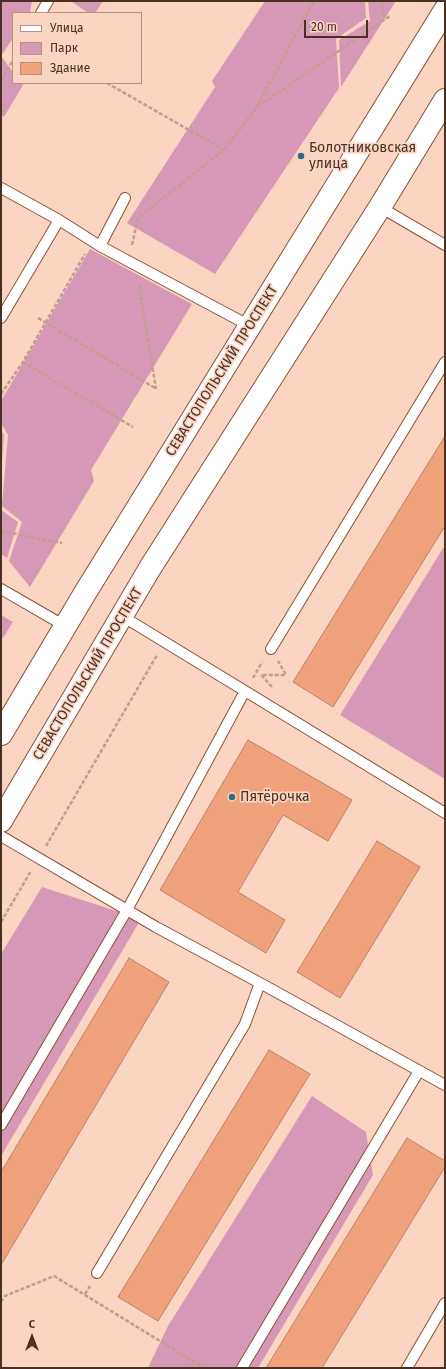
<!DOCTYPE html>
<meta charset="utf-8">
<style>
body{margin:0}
#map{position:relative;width:446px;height:1369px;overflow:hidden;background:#fbd4c2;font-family:"Fira Sans",sans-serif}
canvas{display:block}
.frame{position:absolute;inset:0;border:2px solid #483023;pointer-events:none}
.legend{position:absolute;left:12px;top:12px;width:130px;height:72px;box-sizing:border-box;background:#fbd4c2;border:1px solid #b39282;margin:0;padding:5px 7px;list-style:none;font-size:12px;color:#483023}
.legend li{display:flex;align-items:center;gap:8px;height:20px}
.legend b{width:20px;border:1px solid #b39282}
.north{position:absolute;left:12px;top:1317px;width:40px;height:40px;-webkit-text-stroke:3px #fbd4c2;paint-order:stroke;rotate:0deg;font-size:11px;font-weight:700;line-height:16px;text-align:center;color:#483023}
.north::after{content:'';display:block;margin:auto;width:14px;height:18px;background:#483023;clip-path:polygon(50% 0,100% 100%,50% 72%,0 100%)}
.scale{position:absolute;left:304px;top:20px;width:64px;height:18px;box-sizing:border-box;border:2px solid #483023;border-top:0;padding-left:5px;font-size:12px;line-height:14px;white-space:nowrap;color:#483023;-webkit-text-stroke:3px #fbd4c2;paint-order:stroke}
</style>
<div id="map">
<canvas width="446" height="1369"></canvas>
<div class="frame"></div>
<ul class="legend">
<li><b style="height:5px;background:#fff"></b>Улица</li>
<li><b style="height:11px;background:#d798b8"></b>Парк</li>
<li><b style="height:11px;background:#efa27c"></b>Здание</li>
</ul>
<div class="north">С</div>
<div class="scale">20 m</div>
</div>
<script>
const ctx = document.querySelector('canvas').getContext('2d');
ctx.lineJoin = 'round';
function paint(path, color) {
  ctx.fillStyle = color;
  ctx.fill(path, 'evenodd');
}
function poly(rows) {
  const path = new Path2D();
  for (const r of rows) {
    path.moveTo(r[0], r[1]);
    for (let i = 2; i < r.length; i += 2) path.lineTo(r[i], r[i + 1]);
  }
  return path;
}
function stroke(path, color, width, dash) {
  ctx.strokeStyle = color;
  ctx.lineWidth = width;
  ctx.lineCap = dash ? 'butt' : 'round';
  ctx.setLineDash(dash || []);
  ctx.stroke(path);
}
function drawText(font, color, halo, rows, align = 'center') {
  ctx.font = font + ' "Fira Sans",sans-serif';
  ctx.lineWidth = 3.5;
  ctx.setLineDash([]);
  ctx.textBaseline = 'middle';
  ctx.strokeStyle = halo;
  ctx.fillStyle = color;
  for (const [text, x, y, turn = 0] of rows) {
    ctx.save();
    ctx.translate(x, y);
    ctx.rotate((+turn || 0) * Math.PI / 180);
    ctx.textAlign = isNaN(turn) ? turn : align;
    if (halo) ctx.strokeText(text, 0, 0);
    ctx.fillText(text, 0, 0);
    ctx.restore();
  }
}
paint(poly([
 [1,1,32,1,30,13,13,13,13,38,1,56,13,72,13,83,22,83,23,85,4,117,1,115],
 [71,1,103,1,95,13,88,13],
 [265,1,365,1,366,18,336,39,339,88,215,274,127,223,215,87,212,81],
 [368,1,396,1,341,87,339,40,370,21],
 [90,249,192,304,91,470,94,481,30,587,9,561,22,522,2,506,8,435,1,423,1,401],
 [1,430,4,435,1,476],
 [1,510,18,522,7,558,1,554],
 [445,545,445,779,340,715],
 [1,615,13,622,1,641],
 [42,887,141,919,1,1156,1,954],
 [312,1096,366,1132,373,1175,258,1368,148,1368,168,1326]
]), '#d798b8');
const building = poly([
 [445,436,445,526,333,707,293,682,445,436],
 [248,740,352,800,328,841,283,815,238,892,285,920,266,953,160,890,248,740],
 [377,841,420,867,340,998,297,972,377,841],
 [129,958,169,982,1,1265,1,1172,129,958],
 [269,1050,310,1074,158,1321,118,1297,269,1050],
 [407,1138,445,1161,445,1167,322,1368,266,1368,407,1138]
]);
paint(building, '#efa27c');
stroke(building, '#bc8265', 1);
const service = poly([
 [41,13,48,1],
 [1,188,59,220,100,246,250,326],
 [380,207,445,245],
 [100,246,125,198],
 [1,318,59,220],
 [1,589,65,626],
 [122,616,445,813],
 [271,649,445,362],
 [1,836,156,927,260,983,445,1085],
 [1,1125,127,910,245,691],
 [97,1273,245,1024,260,983],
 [242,1368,419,1071],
 [407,1368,445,1303]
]);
const secondary = poly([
 [1,734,85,593,445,10],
 [1,821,150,568,380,207,445,100]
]);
stroke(service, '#885337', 12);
stroke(secondary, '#885337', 24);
stroke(poly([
 [381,1,385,19],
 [1,81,13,60],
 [107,83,224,150],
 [257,106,314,1],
 [132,245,138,218,224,150,257,107,390,16],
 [139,285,156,389],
 [38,318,155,388],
 [23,362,133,427],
 [1,394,23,362,85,254],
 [1,531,62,543],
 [253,678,262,662],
 [272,687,261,675,286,675,278,661],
 [46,846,157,655],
 [1,922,31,871],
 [85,1294,90,1286],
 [1,1302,5,1296,54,1276,204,1368]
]), '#c09e8e', 2.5, [4, 2]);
stroke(service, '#fff', 10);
stroke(secondary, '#fff', 22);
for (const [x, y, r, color] of [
 [301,156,4,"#306b83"],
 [232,797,4,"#306b83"]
]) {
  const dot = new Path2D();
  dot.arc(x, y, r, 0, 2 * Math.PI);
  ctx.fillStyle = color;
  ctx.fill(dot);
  stroke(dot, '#fbd4c2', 1.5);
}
drawText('14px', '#483023', '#fbd4c2', [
 ["Болотниковская",309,148],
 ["улица",309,164],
 ["Пятёрочка",240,797]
], 'left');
drawText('14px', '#483023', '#fbd4c2', [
 ["СЕВАСТОПОЛЬСКИЙ ПРОСПЕКТ",222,371,-58],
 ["СЕВАСТОПОЛЬСКИЙ ПРОСПЕКТ",88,674,-59]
]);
</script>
